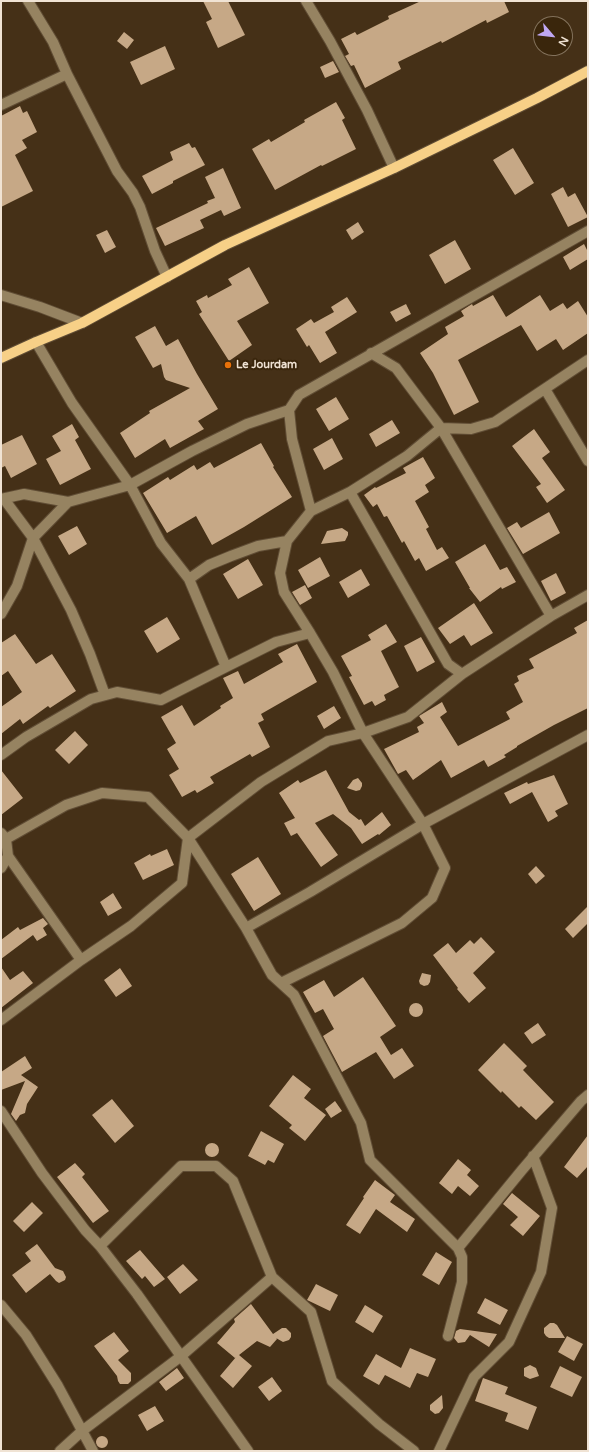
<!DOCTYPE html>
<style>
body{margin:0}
#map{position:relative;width:589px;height:1452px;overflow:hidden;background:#453017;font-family:"Varela Round",sans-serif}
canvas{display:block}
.frame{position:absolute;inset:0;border:2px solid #f0e3d4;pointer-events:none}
.north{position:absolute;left:533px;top:16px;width:40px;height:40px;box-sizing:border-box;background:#3a260c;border:1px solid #83725c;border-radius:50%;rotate:118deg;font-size:11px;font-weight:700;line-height:16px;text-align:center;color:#f0e3d4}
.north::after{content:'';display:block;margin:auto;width:14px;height:18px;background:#c0a8f3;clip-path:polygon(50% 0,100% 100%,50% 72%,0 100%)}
</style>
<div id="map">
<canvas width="589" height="1452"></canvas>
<div class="frame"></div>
<div class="north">N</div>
</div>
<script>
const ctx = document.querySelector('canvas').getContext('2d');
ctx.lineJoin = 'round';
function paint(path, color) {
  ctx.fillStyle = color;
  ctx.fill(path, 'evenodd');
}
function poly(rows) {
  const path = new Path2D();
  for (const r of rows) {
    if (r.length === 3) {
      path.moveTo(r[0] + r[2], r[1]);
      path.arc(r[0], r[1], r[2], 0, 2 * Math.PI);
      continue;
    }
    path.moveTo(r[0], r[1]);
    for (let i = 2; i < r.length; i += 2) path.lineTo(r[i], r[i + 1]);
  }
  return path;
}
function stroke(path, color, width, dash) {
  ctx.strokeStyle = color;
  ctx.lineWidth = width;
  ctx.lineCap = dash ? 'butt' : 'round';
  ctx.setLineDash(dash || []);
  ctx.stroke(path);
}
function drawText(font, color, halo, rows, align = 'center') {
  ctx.font = font + ' "Varela Round",sans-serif';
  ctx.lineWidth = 4;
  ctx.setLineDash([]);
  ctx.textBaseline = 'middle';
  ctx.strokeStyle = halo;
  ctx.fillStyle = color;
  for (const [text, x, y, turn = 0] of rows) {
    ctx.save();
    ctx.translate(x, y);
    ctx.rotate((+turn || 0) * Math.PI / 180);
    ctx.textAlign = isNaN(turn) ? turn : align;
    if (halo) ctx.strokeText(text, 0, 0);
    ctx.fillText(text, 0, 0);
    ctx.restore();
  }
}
paint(poly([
 [203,1,228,1,245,35,218,48,206,22,212,19],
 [421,1,504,1,509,12,487,23,486,20,442,43,441,41,398,62,401,69,365,88,354,65,351,66,345,56,349,54,341,39,355,32,357,35,389,19,388,16],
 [124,32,134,40,127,49,117,41],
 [165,46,175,69,141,85,130,62],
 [333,61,339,72,325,78,320,67],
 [336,102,345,118,342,120,356,149,322,166,321,165,275,190,252,149,269,139,271,142,305,122,304,120],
 [20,106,23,113,27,111,37,132,22,140,27,148,15,155,33,191,1,207,1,116],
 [189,143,192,148,195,147,205,165,173,181,173,183,152,194,142,176,173,160,170,152],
 [513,148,534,183,515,195,493,160],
 [223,168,241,208,224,216,221,210,200,220,204,228,165,246,156,228,208,203,207,201,215,198,205,177],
 [563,187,568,197,575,193,588,217,568,227,551,194],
 [358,222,364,232,352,240,346,230],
 [107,230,116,247,105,253,96,235],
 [455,240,471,269,445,284,429,255],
 [584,244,588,252,588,259,570,270,563,257],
 [249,267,269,303,237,321,252,345,229,361,199,314,202,312,196,301,207,295,208,298,232,285,228,279],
 [493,295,506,317,540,295,550,311,563,303,567,309,578,301,588,317,588,333,563,350,556,339,537,351,521,325,458,360,479,402,454,415,433,373,420,353,448,334,445,327,464,316,461,311,472,304,473,306],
 [347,297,357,312,325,332,337,353,320,363,309,345,307,347,296,329,311,319,314,323,334,312,331,307],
 [406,304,411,314,396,322,390,312],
 [155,326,166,346,178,339,197,374,218,409,198,421,204,429,170,448,165,439,135,458,120,433,150,413,149,411,190,388,166,380,164,377,161,364,153,368,135,337],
 [336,397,349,419,329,431,316,409],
 [392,420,400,433,376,447,369,434],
 [72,424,79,437,75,440,91,469,60,485,46,459,61,451,52,436],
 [534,429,550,452,542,458,565,490,547,503,536,487,541,484,512,446],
 [22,435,37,464,11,478,5,466,1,468,1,445],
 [332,438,343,459,324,470,313,449],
 [261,443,274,466,273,467,292,497,244,527,212,545,196,516,167,533,143,493,168,477,170,480,194,465,197,470,210,462,214,468],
 [423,457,435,478,425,485,429,492,415,501,429,527,426,529,437,550,442,547,449,558,426,571,419,558,415,561,404,541,402,543,387,516,384,517,377,504,373,507,364,495,375,487,376,488,406,473,403,468],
 [549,512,560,533,523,554,507,528,517,522,521,528],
 [77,526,87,544,69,555,58,536],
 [342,528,348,532,348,535,345,541,321,544,327,531],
 [485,544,500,570,507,567,516,582,502,589,501,587,480,602,469,588,470,588,455,562],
 [320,557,330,576,308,588,298,570],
 [248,559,263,585,238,599,223,574],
 [361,569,370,585,348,598,339,582],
 [556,573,566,593,551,601,541,581],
 [305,585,312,598,300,605,292,592],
 [474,603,493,633,471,646,464,635,450,644,438,628],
 [167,617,180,639,157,653,144,631],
 [588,620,588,708,554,725,517,746,517,747,504,755,506,757,488,767,484,760,451,778,441,760,413,780,406,770,398,774,384,749,419,732,417,727,424,723,419,716,442,702,447,712,440,717,458,746,510,719,506,712,523,702,514,684,519,681,517,676,534,668,529,659,577,633,574,628],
 [386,624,397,642,381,651,399,687,384,695,386,700,375,706,372,701,364,705,349,677,352,676,341,656,371,640,368,635],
 [15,634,36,664,52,654,76,691,50,708,48,706,23,724,20,719,1,734,1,707,22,692,8,671,1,676,1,643],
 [421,637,435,662,417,672,404,646],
 [297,644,317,682,261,714,264,720,258,723,270,747,252,757,250,754,210,777,214,783,197,793,195,790,182,797,169,775,179,769,167,749,176,743,161,717,182,705,194,726,221,708,220,706,233,698,223,678,238,671,244,684,283,662,278,654],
 [334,706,341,718,324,729,317,716],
 [75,731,88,745,69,764,55,750],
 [1,770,23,798,1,815],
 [326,770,349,812,359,820,361,819,365,826,382,812,391,825,379,835,378,834,362,844,351,828,333,814,315,823,338,855,321,867,297,833,291,836,284,823,295,818,279,793,298,780,300,783],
 [554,775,568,804,555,811,558,816,548,822,532,792,510,804,504,793,527,782,528,784],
 [358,778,362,783,362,786,360,790,356,791,347,788,353,780],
 [167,849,174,865,143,880,134,863,150,854,151,856],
 [258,857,281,894,254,911,231,874],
 [536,866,545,876,536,884,528,874],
 [113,893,122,908,108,916,100,902],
 [588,906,588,923,573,938,565,929],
 [43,918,48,924,43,928,47,935,37,941,33,935,1,959,1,940,18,927,20,930],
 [481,937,495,952,473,973,486,988,469,1003,457,989,458,988,433,955,448,943,456,953,470,940,474,944],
 [1,967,10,980,23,971,33,983,1,1008],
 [120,968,132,986,116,997,104,980],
 [422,973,431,975,430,982,428,985,424,986,420,984,419,981],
 [363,977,396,1026,380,1037,391,1055,402,1048,414,1066,394,1079,376,1052,342,1072,323,1036,334,1029,323,1009,315,1013,303,992,324,980,334,997],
 [416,1010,7],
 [538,1023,546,1035,532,1044,524,1033],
 [504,1043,527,1066,523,1070,554,1102,536,1120,521,1106,519,1108,502,1091,501,1093,478,1070],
 [25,1056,32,1068,21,1075,38,1087,27,1104,25,1113,20,1115,16,1121,11,1114,25,1081,1,1090,1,1072],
 [293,1075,311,1089,304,1098,326,1115,305,1141,289,1128,292,1125,269,1106],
 [112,1099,134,1126,115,1143,92,1115],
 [335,1101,342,1111,331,1118,325,1109],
 [261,1131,284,1144,274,1163,268,1160,265,1165,248,1156],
 [588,1135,588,1166,577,1178,564,1167],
 [212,1150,7],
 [458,1159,471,1170,467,1175,479,1186,470,1196,458,1186,452,1194,439,1183],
 [75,1163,85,1174,82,1177,109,1211,93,1223,57,1177],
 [375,1180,395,1195,390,1202,415,1219,407,1232,376,1209,360,1234,346,1225,364,1198,363,1197],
 [512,1193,540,1216,523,1236,510,1225,518,1217,503,1204],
 [32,1202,43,1213,24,1232,13,1221],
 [37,1244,55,1268,63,1271,66,1277,65,1280,59,1283,56,1281,50,1274,26,1293,12,1275,31,1261,25,1253],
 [140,1250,165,1279,154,1287,145,1276,142,1279,126,1261],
 [436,1252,452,1262,439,1285,422,1275],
 [183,1264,198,1280,180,1294,167,1277],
 [316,1284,338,1295,330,1311,307,1300],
 [485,1298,508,1310,500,1325,477,1313],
 [251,1304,273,1334,282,1328,286,1328,291,1333,291,1337,289,1340,283,1342,276,1338,277,1339,270,1347,257,1341,239,1355,252,1366,233,1388,220,1376,236,1357,235,1358,217,1343,235,1322,234,1319],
 [365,1305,383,1316,373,1333,355,1322],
 [550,1323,554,1323,557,1325,565,1338,549,1338,546,1336,544,1333,544,1328],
 [460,1329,497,1334,489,1347,470,1335,465,1342,458,1343,454,1338,456,1331],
 [114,1332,129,1351,118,1360,131,1373,131,1381,128,1384,120,1384,118,1381,117,1376,94,1346],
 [567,1336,583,1344,574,1361,558,1352],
 [410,1348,436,1359,428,1377,417,1373,410,1388,385,1375,379,1385,363,1376,376,1354,401,1368],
 [530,1365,536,1368,539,1376,530,1379,524,1376,524,1368],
 [560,1366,582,1377,572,1397,550,1387],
 [177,1368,184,1378,166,1391,159,1382],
 [272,1377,282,1391,269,1401,258,1387],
 [483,1378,508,1387,505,1394,537,1407,528,1430,505,1421,508,1413,475,1401],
 [442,1395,443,1408,439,1413,435,1414,430,1410,430,1405],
 [155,1406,164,1421,147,1431,138,1415],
 [102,1442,6]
]), '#c6a886');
const minor = poly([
 [28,1,53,42,67,74,117,171,133,193,140,207,155,251,167,277],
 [306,1,330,41,367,110,394,168],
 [1,105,67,74],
 [1,295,40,307,82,323],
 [371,353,396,368,441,428,551,616],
 [545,389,588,461],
 [289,410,292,439,311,511],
 [1,499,24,494,68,502,130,485,192,451,247,424,289,410,299,395,588,231],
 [4,499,33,538,71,610,90,654,105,695],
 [287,541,280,573,284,592,310,633],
 [189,579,209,565,231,556,258,546,287,541,311,511,350,492],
 [1,614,17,586,33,538,68,502],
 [226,667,276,642,310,633,333,672,363,733,423,824,445,868,432,898,402,923,281,983],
 [462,674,448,664,350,492,407,456,441,428,471,429,495,422,588,360],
 [1,755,26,737,91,699,117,692,161,700,226,667,189,579,161,543,130,485,72,403,36,342],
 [1,833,6,839,8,856,1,868],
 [6,839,66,805,102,793,148,797,188,838,246,928,272,975,294,995,361,1123,370,1160,458,1248],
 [8,856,81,960],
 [246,928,310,892,423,824,588,735],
 [1,1020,81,960,131,926,182,883,188,838,261,782,328,741,363,733,408,717,462,674,551,616,588,595],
 [1,1111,42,1173,85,1230,100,1246,137,1294,248,1451],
 [100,1246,181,1166,216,1166,233,1181,272,1277,311,1312,332,1381,379,1424,414,1451],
 [1,1305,26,1335,58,1386,93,1451],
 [448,1336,462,1282,462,1257,458,1248,522,1170,581,1101,588,1095],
 [60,1451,82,1431,180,1357,272,1277],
 [439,1451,474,1377,509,1342,541,1272,552,1208,533,1156]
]);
const major = poly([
 [1,358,36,342,82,323,225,245,394,168,537,98,588,71]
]);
stroke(minor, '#604d35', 12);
stroke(major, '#604d35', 12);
stroke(minor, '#968361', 10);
stroke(major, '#f7d087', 10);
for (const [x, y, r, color] of [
 [228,365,4,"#e8710a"]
]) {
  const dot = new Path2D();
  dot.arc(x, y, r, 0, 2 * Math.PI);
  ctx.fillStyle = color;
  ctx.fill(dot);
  stroke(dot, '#3a260c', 1.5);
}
drawText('bold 11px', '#f0e3d4', '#3a260c', [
 ["Le Jourdam",236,365]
], 'left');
</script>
